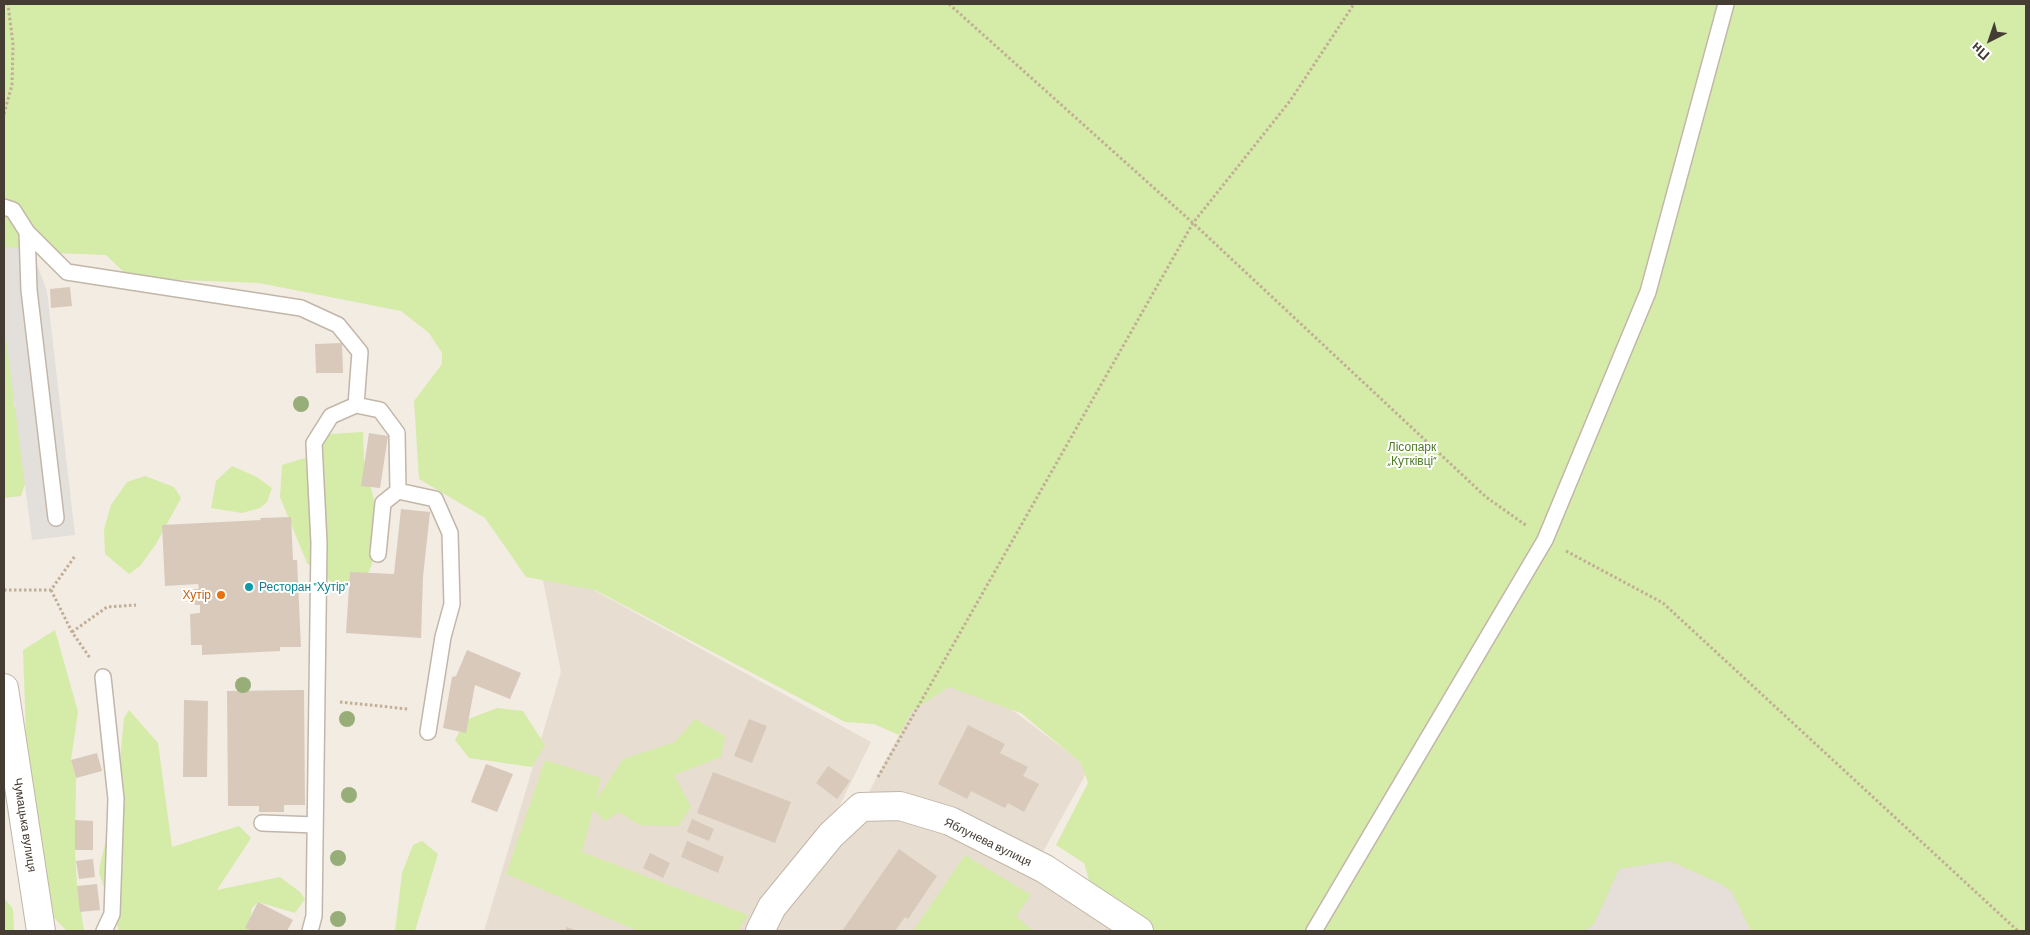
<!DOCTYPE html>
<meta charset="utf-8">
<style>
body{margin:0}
#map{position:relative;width:2030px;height:935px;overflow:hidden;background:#f3ece3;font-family:Barlow,sans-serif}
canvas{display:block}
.frame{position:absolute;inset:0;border:5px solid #453c33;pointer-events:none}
.north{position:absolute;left:1965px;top:15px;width:50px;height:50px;-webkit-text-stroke:4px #fff;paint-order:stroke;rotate:221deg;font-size:14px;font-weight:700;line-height:20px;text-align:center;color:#453c33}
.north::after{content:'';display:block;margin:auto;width:18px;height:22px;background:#453c33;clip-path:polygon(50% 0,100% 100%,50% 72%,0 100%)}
</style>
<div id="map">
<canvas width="2030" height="935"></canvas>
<div class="frame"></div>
<div class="north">Пн</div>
</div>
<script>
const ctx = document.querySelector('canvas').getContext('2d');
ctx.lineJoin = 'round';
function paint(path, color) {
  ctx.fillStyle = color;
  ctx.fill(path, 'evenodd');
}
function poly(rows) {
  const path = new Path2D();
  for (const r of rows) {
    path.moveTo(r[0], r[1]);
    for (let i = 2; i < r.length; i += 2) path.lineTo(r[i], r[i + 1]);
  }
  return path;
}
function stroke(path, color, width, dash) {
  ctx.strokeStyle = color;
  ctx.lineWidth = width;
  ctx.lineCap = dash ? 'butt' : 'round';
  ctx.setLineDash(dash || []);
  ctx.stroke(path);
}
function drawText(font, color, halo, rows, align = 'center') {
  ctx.font = font + ' Barlow,sans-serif';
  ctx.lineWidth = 4;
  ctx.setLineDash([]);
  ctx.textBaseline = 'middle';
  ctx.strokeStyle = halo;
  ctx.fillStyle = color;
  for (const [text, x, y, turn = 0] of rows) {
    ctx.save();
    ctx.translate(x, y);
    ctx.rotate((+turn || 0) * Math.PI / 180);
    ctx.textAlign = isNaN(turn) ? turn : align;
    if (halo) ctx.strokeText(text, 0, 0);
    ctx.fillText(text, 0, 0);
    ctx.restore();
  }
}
paint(poly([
 [539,560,871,742,808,869,761,931,484,931,561,672],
 [941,656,1089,768,1033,870,1038,879,1124,931,762,931,861,807]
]), '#e7ded1');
paint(poly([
 [1642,810,1789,931,1544,931]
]), '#e5ded9');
paint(poly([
 [4,4,2026,4,2026,931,1751,931,1732,892,1721,884,1670,861,1619,869,1594,924,1584,931,1148,931,1093,894,1084,863,1056,845,1088,783,1081,763,1021,713,949,687,912,711,899,735,874,724,845,722,595,590,526,577,485,518,419,479,414,401,442,364,442,353,429,333,401,311,259,283,130,278,106,255,4,251],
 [4,291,13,305,14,406,38,445,21,496,4,498],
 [363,432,364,460,383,536,367,576,338,587,307,563,280,497,282,465,308,457,330,434],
 [232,466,257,477,272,488,267,502,260,508,242,513,211,508,216,481],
 [145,476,174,487,181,498,156,544,140,566,129,574,105,554,104,529,111,505,127,482],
 [55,630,78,712,71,760,76,778,75,850,77,886,84,931,67,931,43,907,31,876,23,650],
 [497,708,523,711,545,745,532,767,469,758,455,740,466,720],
 [129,710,158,743,172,847,239,826,251,838,217,890,280,877,300,892,305,899,295,913,258,902,252,908,248,931,119,931,99,873,100,865,116,799,124,718],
 [695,719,725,736,721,757,674,775,691,807,678,826,639,825,619,812,605,821,593,810,582,852,748,915,738,931,638,931,506,874,545,760,601,778,596,800,623,759,675,742],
 [422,841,438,854,415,931,395,931,402,873,413,845],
 [965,855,1031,895,1016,916,1033,931,913,931],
 [4,898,13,909,14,931,4,931]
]), '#d5eba8');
paint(poly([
 [4,247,21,248,38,267,47,291,75,535,32,540,4,322]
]), '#e3e0dc');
paint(poly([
 [70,287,72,306,51,308,50,289],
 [342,343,343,373,316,373,315,344],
 [369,433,388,436,380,488,361,486],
 [401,509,430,512,423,577,421,638,346,633,350,572,394,574],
 [291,517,293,560,297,560,301,647,280,647,280,651,202,655,202,645,191,645,190,614,200,613,200,605,195,605,194,589,199,589,198,584,165,586,162,525,261,520,260,518],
 [467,650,521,673,510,699,475,685,466,733,443,728,452,677,456,676],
 [304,690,305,805,284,805,284,812,259,812,259,806,228,806,227,691],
 [184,700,208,701,207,777,183,777],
 [749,719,767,726,752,763,734,756],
 [968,725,1005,744,1000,753,1028,767,1023,776,1039,784,1024,812,1008,803,1005,808,971,791,967,799,938,784],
 [97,753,102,771,76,778,71,760],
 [486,764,513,774,497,812,471,802],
 [828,766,850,781,837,799,816,783],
 [713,772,791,802,775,843,697,813],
 [692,819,714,829,709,841,687,832],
 [75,820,93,821,93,850,75,850],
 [687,841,724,857,718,873,681,857],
 [899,849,937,876,908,919,905,917,895,931,842,931],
 [650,853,670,863,663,878,643,868],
 [93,859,95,877,79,879,76,861],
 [97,884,100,910,80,912,77,886],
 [258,902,293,920,287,931,252,931,245,928],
 [567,927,577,931,565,931]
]), '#d8c9bb');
const lane = poly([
 [4,207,13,210,27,232,67,272,301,308,338,325,360,352,356,405],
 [27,232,29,290,56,518],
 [398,491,435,499,450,533,452,604,443,637,428,732],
 [103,677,116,799,112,914,104,931],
 [262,823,315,825],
 [310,931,314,916,319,543,314,443,331,416,356,405,380,410,397,433,398,491,383,503,378,554],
 [1314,931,1545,540,1648,292,1726,4]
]);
const street = poly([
 [4,688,41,931],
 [760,931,772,907,831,835,861,807,900,806,950,821,1045,869,1139,931]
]);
stroke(lane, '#c2b6a8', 18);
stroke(street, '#c2b6a8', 30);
stroke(poly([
 [949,4,1193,223,1486,497,1527,526],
 [4,114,12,85,13,44,8,4],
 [1566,551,1663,603,2018,931],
 [4,590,51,590,75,556],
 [51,590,72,632,90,658],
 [72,632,107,607,136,605],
 [340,702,408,709],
 [878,777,1193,223,1290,101,1354,4]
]), '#c2ad95', 3, [2.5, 2.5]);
stroke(lane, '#fff', 15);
stroke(street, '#fff', 28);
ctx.fillStyle = '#98ae79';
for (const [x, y] of [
 [301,404],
 [243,685],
 [347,719],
 [349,795],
 [338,858],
 [338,919]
]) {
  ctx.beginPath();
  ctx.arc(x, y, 8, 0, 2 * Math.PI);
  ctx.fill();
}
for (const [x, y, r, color] of [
 [249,587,5,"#0f9aa8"],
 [221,595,5,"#e8710a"]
]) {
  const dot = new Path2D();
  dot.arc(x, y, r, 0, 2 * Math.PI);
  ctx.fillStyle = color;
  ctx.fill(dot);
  stroke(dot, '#fff', 2);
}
drawText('12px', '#4e7b22', '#fff', [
 ["Лісопарк",1412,447],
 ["„Кутківці“",1412,461]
]);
drawText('12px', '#0d838f', '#fff', [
 ["Ресторан \"Хутір\"",259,587]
], 'left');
drawText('12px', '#c56008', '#fff', [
 ["Хутір",211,595]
], 'right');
drawText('12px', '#453c33', '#fff', [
 ["Чумацька вулиця",25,825,81],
 ["Яблунева вулиця",988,842,26]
]);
</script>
